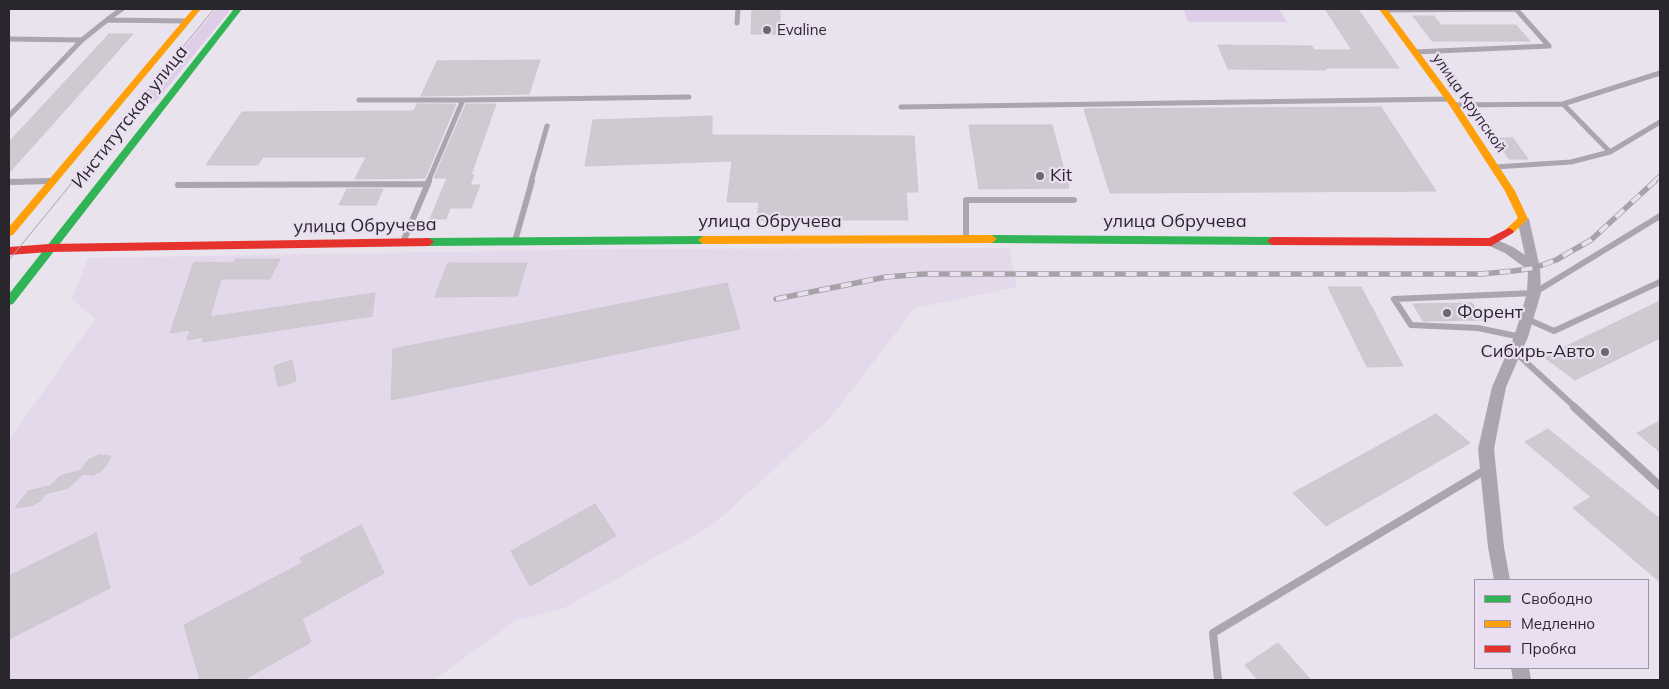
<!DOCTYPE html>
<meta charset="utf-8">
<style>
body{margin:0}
#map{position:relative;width:1669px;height:689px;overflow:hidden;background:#e9e3ed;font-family:Mulish,sans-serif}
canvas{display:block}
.frame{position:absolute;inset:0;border:10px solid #2a262d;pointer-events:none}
.legend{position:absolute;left:1474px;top:579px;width:175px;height:90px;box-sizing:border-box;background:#eadff1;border:1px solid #9d95a3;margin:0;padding:6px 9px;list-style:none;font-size:15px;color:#2a262d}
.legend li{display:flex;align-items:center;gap:10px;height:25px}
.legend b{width:25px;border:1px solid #9d95a3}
</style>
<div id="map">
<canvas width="1669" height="689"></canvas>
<div class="frame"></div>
<ul class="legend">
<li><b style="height:6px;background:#30b455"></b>Свободно</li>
<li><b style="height:6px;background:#ff9f0a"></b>Медленно</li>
<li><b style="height:6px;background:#e5322d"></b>Пробка</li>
</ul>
</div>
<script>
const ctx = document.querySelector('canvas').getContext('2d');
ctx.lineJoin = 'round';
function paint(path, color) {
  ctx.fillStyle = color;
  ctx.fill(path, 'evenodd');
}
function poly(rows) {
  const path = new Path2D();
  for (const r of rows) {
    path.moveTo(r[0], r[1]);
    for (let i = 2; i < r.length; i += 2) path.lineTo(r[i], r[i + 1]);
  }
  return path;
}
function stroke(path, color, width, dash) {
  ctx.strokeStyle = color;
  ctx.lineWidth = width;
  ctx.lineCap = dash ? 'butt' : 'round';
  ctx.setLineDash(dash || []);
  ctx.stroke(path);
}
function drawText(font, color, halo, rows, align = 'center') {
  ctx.font = font + ' Mulish,sans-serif';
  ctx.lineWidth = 4.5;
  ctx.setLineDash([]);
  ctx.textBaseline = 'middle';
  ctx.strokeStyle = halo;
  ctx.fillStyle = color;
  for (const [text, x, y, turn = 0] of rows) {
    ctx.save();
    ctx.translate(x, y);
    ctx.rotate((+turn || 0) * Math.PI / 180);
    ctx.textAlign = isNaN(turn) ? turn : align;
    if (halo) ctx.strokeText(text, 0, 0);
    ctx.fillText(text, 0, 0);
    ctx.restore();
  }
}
paint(poly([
 [1009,248,1017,287,915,308,831,417,713,525,564,608,515,621,434,680,9,680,9,440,95,319,72,299,88,258,615,249]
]), '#e4d9eb');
paint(poly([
 [216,9,231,9,158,99,146,107,139,108,138,104],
 [1183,9,1279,9,1287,22,1189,22]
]), '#ddcde7');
const building = poly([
 [752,9,780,9,780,34,751,34,752,9],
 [1325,9,1358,9,1399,68,1325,68,1326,70,1228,69,1218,45,1312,46,1314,50,1352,50,1325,9],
 [1413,16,1434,16,1441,25,1516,25,1530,41,1432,41,1413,16],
 [109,34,133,34,9,173,9,142,109,34],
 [540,60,529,94,421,96,437,61,540,60],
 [417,104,456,104,425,178,355,179,366,157,263,157,258,165,206,165,242,112,414,111,417,104],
 [466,104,496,104,471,175,474,175,470,185,480,185,471,208,450,208,446,219,430,219,447,178,434,178,466,104],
 [1381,107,1436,191,1110,193,1084,109,1381,107],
 [712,116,712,135,914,136,918,192,906,192,908,220,757,220,759,202,727,202,732,161,585,166,593,120,712,116],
 [969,125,1052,125,1069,188,979,189,969,125],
 [1494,138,1513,138,1528,159,1509,159,1494,138],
 [347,189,383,189,376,205,339,205,347,189],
 [236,259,280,259,270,279,221,279,210,317,375,293,372,316,202,342,204,337,187,340,190,330,170,333,194,262,234,263,236,259],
 [448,263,527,263,517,296,435,297,448,263],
 [727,283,740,329,391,400,393,349,727,283],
 [1328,287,1361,287,1403,366,1367,367,1328,287],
 [1660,301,1660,338,1575,380,1544,357,1660,301],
 [1472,303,1483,320,1423,321,1413,304,1472,303],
 [292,360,296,381,278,387,274,366,292,360],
 [1436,414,1470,443,1326,526,1293,493,1436,414],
 [1660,421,1660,452,1637,433,1660,421],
 [1548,429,1660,519,1660,582,1573,508,1591,497,1525,442,1548,429],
 [99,455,111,456,106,466,100,472,92,475,83,474,68,488,45,494,40,501,33,505,15,508,28,491,49,486,48,488,60,476,81,470,88,460,99,455],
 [595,504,616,536,530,586,511,551,595,504],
 [361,525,384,573,302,619,311,642,243,680,200,680,184,625,302,563,300,558,361,525],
 [96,533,110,588,9,639,9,576,96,533],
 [1278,643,1311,680,1258,680,1245,665,1278,643]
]);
paint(building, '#cfcad2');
stroke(building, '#ccc7cf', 1);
stroke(poly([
 [1383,10,1518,9],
 [108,19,122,9],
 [737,23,738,9],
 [9,39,82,40,9,116],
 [82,40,107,20,186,21],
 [1415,52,1549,46,1516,9],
 [359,100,463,100,428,182],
 [463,100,689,97],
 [1563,104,1610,152],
 [1454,105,1563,104,1660,73],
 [901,107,1450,99],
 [1495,167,1571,162,1610,152,1660,122],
 [9,182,51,181],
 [531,182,547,126]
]), '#aba5af', 5);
stroke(poly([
 [9,182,51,181],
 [178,185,428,184],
 [966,239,966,200,1074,200],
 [515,241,532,181],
 [403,242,429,181],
 [1527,319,1554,331,1660,282],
 [1521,337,1478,328,1411,325,1394,299,1534,293,1660,216],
 [1515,352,1576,408]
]), '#aba5af', 6);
stroke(poly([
 [1574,407,1660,486],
 [1218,680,1213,633,1487,469]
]), '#aba5af', 8);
paint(poly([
 [1523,215,1529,219,1540,268,1541,293,1528,337,1506,387,1494,449,1504,547,1510,580,1494,580,1488,547,1478,449,1492,387,1514,337,1527,293,1528,270,1505,253,1487,245,1485,242,1487,239,1495,239,1513,247,1525,255,1517,219,1523,215],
 [1511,668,1529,668,1531,680,1513,680,1511,668]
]), '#aba5af');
paint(poly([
 [234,9,242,9,13,304,9,305,9,294,234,9],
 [992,235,1272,237,1277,241,1272,245,992,243,987,239,992,235],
 [703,236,708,240,703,244,429,246,424,242,429,238,703,236]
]), '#30b455');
paint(poly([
 [193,9,201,9,13,235,9,236,9,227,193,9],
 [1379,9,1387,9,1457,103,1515,191,1528,219,1513,233,1505,233,1504,231,1518,218,1505,191,1450,106,1379,9],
 [992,235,997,239,992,243,703,244,698,240,703,236,992,235]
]), '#ff9f0a');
paint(poly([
 [1509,228,1514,231,1513,233,1491,246,1272,245,1267,241,1272,237,1489,238,1509,228],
 [429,238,434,242,429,246,49,252,9,255,9,247,49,244,429,238]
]), '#e5322d');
stroke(poly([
 [9,260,214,9]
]), '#a6a2a8', 1);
const railFar1 = poly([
 [1653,182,1660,176]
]);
const rail = poly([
 [776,299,886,277,924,274,1481,274,1513,271,1534,268,1556,260,1591,240,1655,181]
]);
stroke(railFar1, '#a6a2a8', 4.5);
stroke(rail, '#a6a2a8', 5.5);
stroke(railFar1, '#eadff1', 3, [9]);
stroke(rail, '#eadff1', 4, [11]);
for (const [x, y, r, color] of [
 [767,30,5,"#6d6870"],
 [1040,176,5,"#6d6870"],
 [1447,313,5,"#6d6870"],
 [1605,352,5,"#6d6870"]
]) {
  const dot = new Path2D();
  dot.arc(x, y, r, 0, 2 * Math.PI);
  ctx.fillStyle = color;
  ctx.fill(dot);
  stroke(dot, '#eadff1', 2);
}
drawText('15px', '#2a262d', '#eadff1', [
 ["Evaline",777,30]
], 'left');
drawText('15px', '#2a262d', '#eadff1', [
 ["улица Крупской",1469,103,55]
]);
drawText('18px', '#2a262d', '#eadff1', [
 ["Институтская улица",130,117,-52],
 ["улица Обручева",770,222],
 ["улица Обручева",1175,222],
 ["улица Обручева",365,226,-1]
]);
drawText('18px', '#2a262d', '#eadff1', [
 ["Kit",1050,176],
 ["Форент",1457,313],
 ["Сибирь-Авто",1595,352,"right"]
], 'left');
</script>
